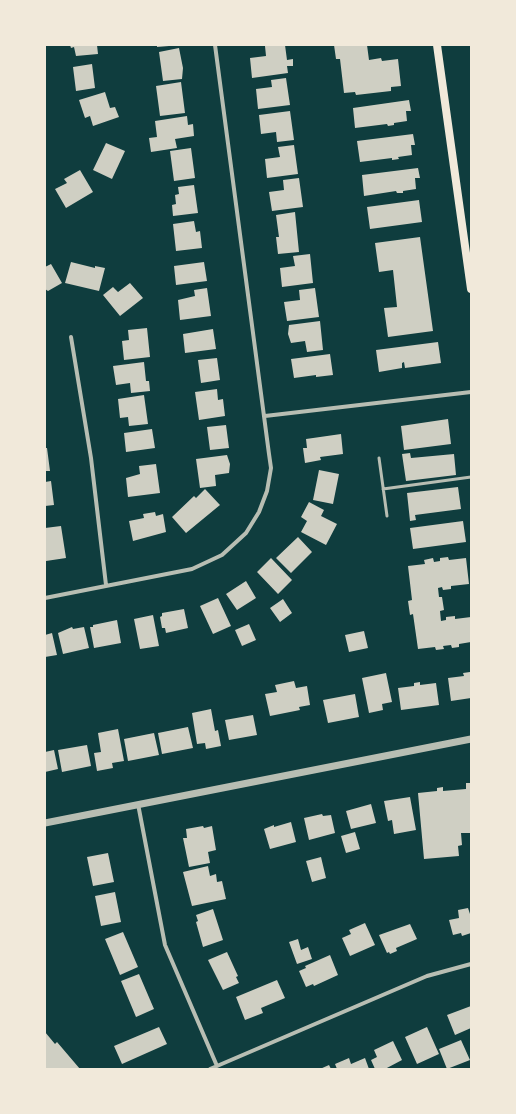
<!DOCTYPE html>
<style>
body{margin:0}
#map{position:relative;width:516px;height:1114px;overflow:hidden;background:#0f3d3e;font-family:"Archivo Narrow",sans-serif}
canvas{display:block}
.frame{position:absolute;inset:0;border:46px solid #f1e9da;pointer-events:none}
</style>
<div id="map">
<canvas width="516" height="1114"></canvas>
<div class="frame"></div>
</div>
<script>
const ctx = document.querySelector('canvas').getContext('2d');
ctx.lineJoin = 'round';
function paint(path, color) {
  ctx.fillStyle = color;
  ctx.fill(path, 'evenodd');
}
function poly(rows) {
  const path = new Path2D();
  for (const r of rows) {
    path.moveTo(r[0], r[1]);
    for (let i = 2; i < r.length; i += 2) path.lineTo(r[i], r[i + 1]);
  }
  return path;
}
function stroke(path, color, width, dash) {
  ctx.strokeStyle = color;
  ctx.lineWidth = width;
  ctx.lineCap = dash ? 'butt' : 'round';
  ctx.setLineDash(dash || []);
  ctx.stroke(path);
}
paint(poly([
 [70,45,97,45,98,54,76,56,74,47,71,48],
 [157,45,169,45,169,46,157,47],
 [285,45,287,60,293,59,293,66,287,66,288,73,252,78,250,58,266,56,265,46],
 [334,45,367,45,369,60,381,58,382,61,398,59,401,86,391,87,391,91,356,95,355,92,344,93,340,59,336,59],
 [179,48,183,68,182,79,163,81,159,52],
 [92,64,95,88,76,91,73,67],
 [286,78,290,105,258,109,256,89,272,87,271,80],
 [181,82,185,113,160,116,156,86],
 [105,92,110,108,115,107,119,117,93,126,90,116,85,118,79,100],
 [409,100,411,111,406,111,407,121,394,123,394,125,388,126,387,124,355,128,353,108],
 [290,111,294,140,277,142,276,132,261,134,259,115],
 [187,116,188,125,193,124,194,136,175,139,177,148,151,152,149,138,157,137,155,121],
 [413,134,415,145,411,145,412,155,398,157,399,159,392,160,392,158,360,162,357,141],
 [106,143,125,151,112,179,93,170],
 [294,145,298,174,267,178,265,159,280,157,278,147],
 [191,148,195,178,174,181,170,151],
 [418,168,420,178,415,178,416,189,403,191,403,193,397,193,396,191,364,196,362,175],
 [80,170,93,192,66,208,55,189,67,183,64,179],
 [299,178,303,207,272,211,269,192,284,190,283,180],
 [194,185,198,213,173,216,172,205,176,204,175,195,179,194,178,187],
 [419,200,422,222,370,229,367,207],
 [295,212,299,252,278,254,276,237,279,237,276,215],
 [194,221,196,232,200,231,202,248,176,251,173,224],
 [420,237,433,331,388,337,384,308,397,307,393,270,379,272,375,243],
 [310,254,313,283,282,287,280,268,295,266,293,256],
 [71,262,95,268,95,266,105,268,99,291,65,283],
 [204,262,207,281,176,285,174,266],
 [51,264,62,283,48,291,45,289,45,267],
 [130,283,143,298,120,316,103,295,113,287,118,292],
 [207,288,211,316,180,320,178,300,195,296,194,290],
 [315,288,319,317,287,321,284,302,300,300,299,290],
 [320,321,323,350,307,352,305,341,291,343,288,334,289,325],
 [147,328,150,357,124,360,122,341,129,340,128,330],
 [213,329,216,349,185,353,183,334],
 [438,342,441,363,405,368,404,362,402,363,402,368,379,372,376,350],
 [330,354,333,375,316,377,316,375,294,378,291,359],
 [217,358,220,380,201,383,198,360],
 [144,362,146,381,149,381,150,391,131,393,130,383,116,385,113,366],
 [217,389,218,400,223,399,225,416,199,420,195,392],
 [144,395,148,424,129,426,128,417,120,418,118,399],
 [448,419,451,444,404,450,401,426],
 [226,425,229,448,210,450,207,427],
 [152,429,155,448,126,452,124,433],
 [341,434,343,454,320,457,321,460,305,463,303,448,307,448,306,439],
 [45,448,47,448,50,471,45,471],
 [410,453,411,458,454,454,456,475,406,481,402,454],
 [227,455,230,464,229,473,215,475,216,486,200,488,196,459],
 [156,464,160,493,128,497,126,478,140,474,139,466],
 [319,470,339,474,333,504,313,500],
 [51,481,54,505,45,506,45,482],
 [458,487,461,509,415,515,416,520,410,521,407,493],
 [205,489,220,505,186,533,172,517,194,496,196,498],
 [309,502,324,510,321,516,337,524,326,545,301,532,307,521,301,517],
 [155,512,156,516,163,514,166,532,133,541,129,521,144,518,143,514],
 [463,521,466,542,413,549,410,528],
 [61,526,66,558,46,561,45,528],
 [298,537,312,552,291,573,276,558],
 [448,557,449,560,466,558,469,584,451,586,451,589,443,590,442,587,438,588,439,597,442,597,444,610,440,611,441,621,446,620,446,617,455,616,455,619,471,617,471,642,459,644,459,647,452,648,451,645,443,646,444,649,436,650,435,647,418,649,413,614,410,615,408,601,412,600,408,566,425,564,424,560,433,558,434,562,440,561,440,558],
 [271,558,292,580,278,594,257,572],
 [246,581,256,598,237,610,226,594],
 [218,598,231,626,213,634,200,606],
 [283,599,292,613,280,622,270,608],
 [184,609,188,628,166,633,165,628,162,628,160,617,162,616,162,613],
 [153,615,159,646,140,649,134,619],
 [117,620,121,643,94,648,90,627,93,627,93,625],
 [249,624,256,640,242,646,235,630],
 [72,627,73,629,84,627,89,648,63,654,58,633],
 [364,631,368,648,349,652,345,635],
 [52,633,57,655,45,657,45,635],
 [470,672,471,698,451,701,448,678,464,676,463,673],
 [386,673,392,702,382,704,383,710,369,713,362,678],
 [294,681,296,688,307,686,310,705,299,707,300,710,270,716,265,694,277,692,275,685],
 [420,682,420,685,436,683,439,705,401,710,398,688,414,686,414,683],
 [355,694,359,717,328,723,323,700],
 [211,709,215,731,218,730,221,746,206,749,205,743,197,744,192,713],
 [253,715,257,735,229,740,225,720],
 [188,727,193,748,162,754,158,733],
 [118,729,124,761,112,763,113,768,97,771,94,753,101,752,98,733],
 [154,733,159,755,128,761,124,739],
 [87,745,91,766,62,772,58,750],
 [54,750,58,769,45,772,45,752],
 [466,783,471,783,471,833,461,833,462,845,458,846,459,856,424,859,418,793,437,791,437,788,443,787,443,791,466,789],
 [410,797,416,830,394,834,392,820,388,821,384,801],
 [371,804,376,823,351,829,346,811],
 [322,814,323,816,331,815,335,833,309,840,304,818],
 [291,822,296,842,270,849,264,829,274,825,274,827],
 [203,826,204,828,212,826,216,850,208,852,210,863,189,867,183,838,187,838,186,829],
 [355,832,360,849,346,853,341,836],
 [108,853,114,882,93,886,87,857],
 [321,857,326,878,312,882,306,861],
 [208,866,210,876,216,874,217,882,222,881,226,899,192,906,183,872],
 [115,892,121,922,101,926,95,896],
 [468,908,470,914,471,914,471,933,462,936,461,933,453,935,449,920,459,918,458,910],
 [213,909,223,940,203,947,196,922,198,921,196,915],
 [365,923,375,945,350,956,342,938,351,934,349,930],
 [410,924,417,939,396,948,397,951,390,954,389,952,387,953,379,935],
 [123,932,138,967,120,975,105,939],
 [298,939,301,950,308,947,312,959,297,964,289,942],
 [227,952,238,976,236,977,239,983,223,990,208,960],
 [330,955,338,975,314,986,313,984,306,987,299,971,306,968,305,966],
 [139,974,154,1009,136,1017,121,981],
 [277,980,285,998,261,1008,263,1013,245,1020,236,997],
 [471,1006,471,1028,455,1035,447,1015],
 [159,1027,167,1044,122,1064,114,1046],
 [427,1027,439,1054,417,1064,405,1037],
 [45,1032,55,1044,57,1042,80,1069,45,1069],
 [461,1040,470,1060,447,1069,439,1049],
 [393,1041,402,1060,385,1069,375,1069,371,1060,377,1057,374,1050],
 [349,1058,351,1064,365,1058,369,1069,337,1069,335,1064],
 [329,1065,331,1069,320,1069]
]), '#cfcfc3');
stroke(poly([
 [379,458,387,516],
 [383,489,471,477]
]), '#b8beb3', 3);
stroke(poly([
 [71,337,91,458,106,585],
 [265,416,471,392],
 [45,598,192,569,222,555,246,533,259,512,267,491,271,468,269,454,215,45],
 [138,804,165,945,217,1066],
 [210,1069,427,976,471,964]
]), '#b8beb3', 4);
stroke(poly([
 [45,823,471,739]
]), '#b8beb3', 7);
stroke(poly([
 [437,45,471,289]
]), '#f1e9da', 8);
</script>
